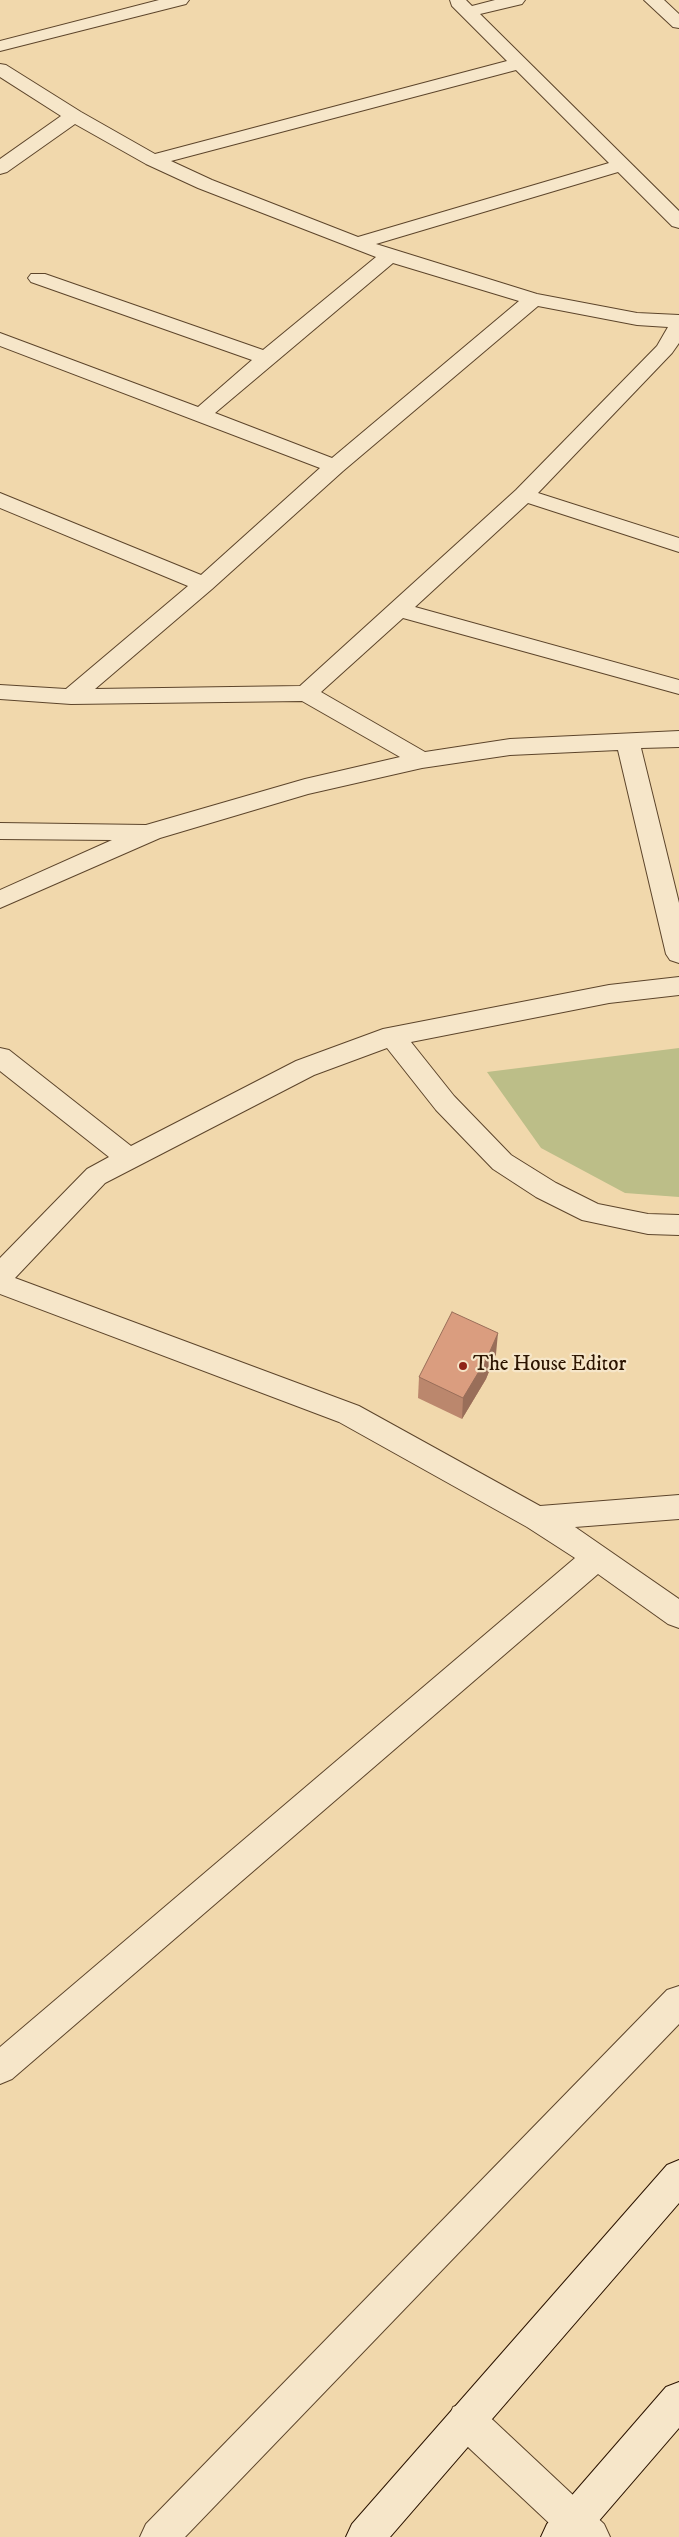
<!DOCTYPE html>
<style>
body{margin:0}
canvas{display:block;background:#f1d8ac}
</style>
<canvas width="679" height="2537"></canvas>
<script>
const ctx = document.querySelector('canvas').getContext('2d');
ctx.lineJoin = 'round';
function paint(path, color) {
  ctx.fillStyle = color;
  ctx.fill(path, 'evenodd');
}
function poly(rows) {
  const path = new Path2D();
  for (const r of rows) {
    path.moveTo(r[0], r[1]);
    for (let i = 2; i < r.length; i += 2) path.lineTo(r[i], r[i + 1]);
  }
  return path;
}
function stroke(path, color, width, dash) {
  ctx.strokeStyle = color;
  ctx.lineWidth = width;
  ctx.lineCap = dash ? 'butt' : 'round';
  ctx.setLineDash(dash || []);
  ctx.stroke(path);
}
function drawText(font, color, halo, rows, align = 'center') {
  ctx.font = font + ' "IM FELL DW Pica",serif';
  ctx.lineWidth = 4.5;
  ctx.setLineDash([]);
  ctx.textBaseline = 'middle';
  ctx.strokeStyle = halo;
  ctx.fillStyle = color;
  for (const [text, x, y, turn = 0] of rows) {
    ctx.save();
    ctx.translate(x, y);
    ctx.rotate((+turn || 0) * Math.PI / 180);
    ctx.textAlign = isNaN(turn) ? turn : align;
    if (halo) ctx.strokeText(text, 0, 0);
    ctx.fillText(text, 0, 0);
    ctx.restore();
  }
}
paint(poly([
 [679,1048,679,1197,625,1193,541,1148,487,1072]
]), '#bcbe88');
const street = poly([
 [159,0,189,0,186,4,0,51,0,41,159,0],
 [450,0,466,0,472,6,495,0,525,0,522,4,480,14,679,211,679,228,672,226,618,172,376,244,537,294,637,313,679,315,679,343,672,353,538,493,679,538,679,552,528,503,415,607,679,680,679,694,403,618,321,692,425,752,510,739,679,731,679,747,641,748,679,903,679,963,670,960,666,954,618,750,510,755,422,768,308,794,160,838,0,908,0,890,112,840,0,839,0,823,146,825,305,779,400,757,302,701,71,704,0,699,0,685,66,689,188,586,0,508,0,493,201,575,320,468,0,346,0,333,198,407,252,360,31,282,28,278,31,274,45,274,263,350,376,257,198,188,146,164,75,124,7,172,0,174,0,159,61,116,0,77,0,64,6,65,81,112,155,154,507,61,452,6,450,0],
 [516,70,609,163,358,237,212,180,171,161,516,70],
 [393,263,519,301,332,458,215,413,393,263],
 [538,306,637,325,668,327,657,346,516,490,300,686,95,689,212,589,343,471,538,306],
 [644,0,664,0,679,14,679,28,673,27,644,0],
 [679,977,679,995,609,1003,411,1042,454,1096,511,1155,556,1183,598,1204,648,1214,679,1215,679,1235,648,1234,582,1220,536,1197,493,1169,436,1110,387,1048,314,1075,105,1183,15,1278,359,1406,540,1506,679,1495,679,1519,575,1527,679,1599,679,1628,668,1624,598,1574,12,2079,0,2084,0,2047,575,1558,527,1527,339,1422,0,1294,0,1258,87,1169,109,1157,0,1071,0,1048,9,1050,131,1146,296,1061,383,1029,609,985,679,977],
 [679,1986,679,2024,185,2537,140,2537,146,2524,667,1990,679,1986],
 [466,2402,479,2407,604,2524,610,2537,564,2537,453,2433,448,2420,453,2407,466,2402]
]);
const secondary = poly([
 [679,2160,679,2203,390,2537,346,2537,352,2524,667,2165,679,2160],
 [679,2382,679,2428,585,2537,541,2537,547,2524,666,2387,679,2382]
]);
stroke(street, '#5d452b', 2);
stroke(secondary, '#2c1400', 2);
paint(street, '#f6e6c9');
paint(secondary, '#f6e6c9');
paint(poly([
 [496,1354,486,1379,462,1419,418,1398,419,1377]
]), '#bb876d');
paint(poly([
 [498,1333,496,1354,486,1379,462,1419,463,1398]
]), '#996e59');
const building = poly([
 [452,1312,498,1333,487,1358,463,1398,419,1377,452,1312]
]);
paint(building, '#da9d7f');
stroke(building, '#996e59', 1);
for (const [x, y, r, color] of [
 [463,1366,5,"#8f2418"]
]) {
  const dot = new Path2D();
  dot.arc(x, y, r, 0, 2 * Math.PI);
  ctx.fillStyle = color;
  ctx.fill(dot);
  stroke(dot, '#f6e6c9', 2);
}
drawText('21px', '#2c1400', '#f6e6c9', [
 ["The House Editor",473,1366]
], 'left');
</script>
